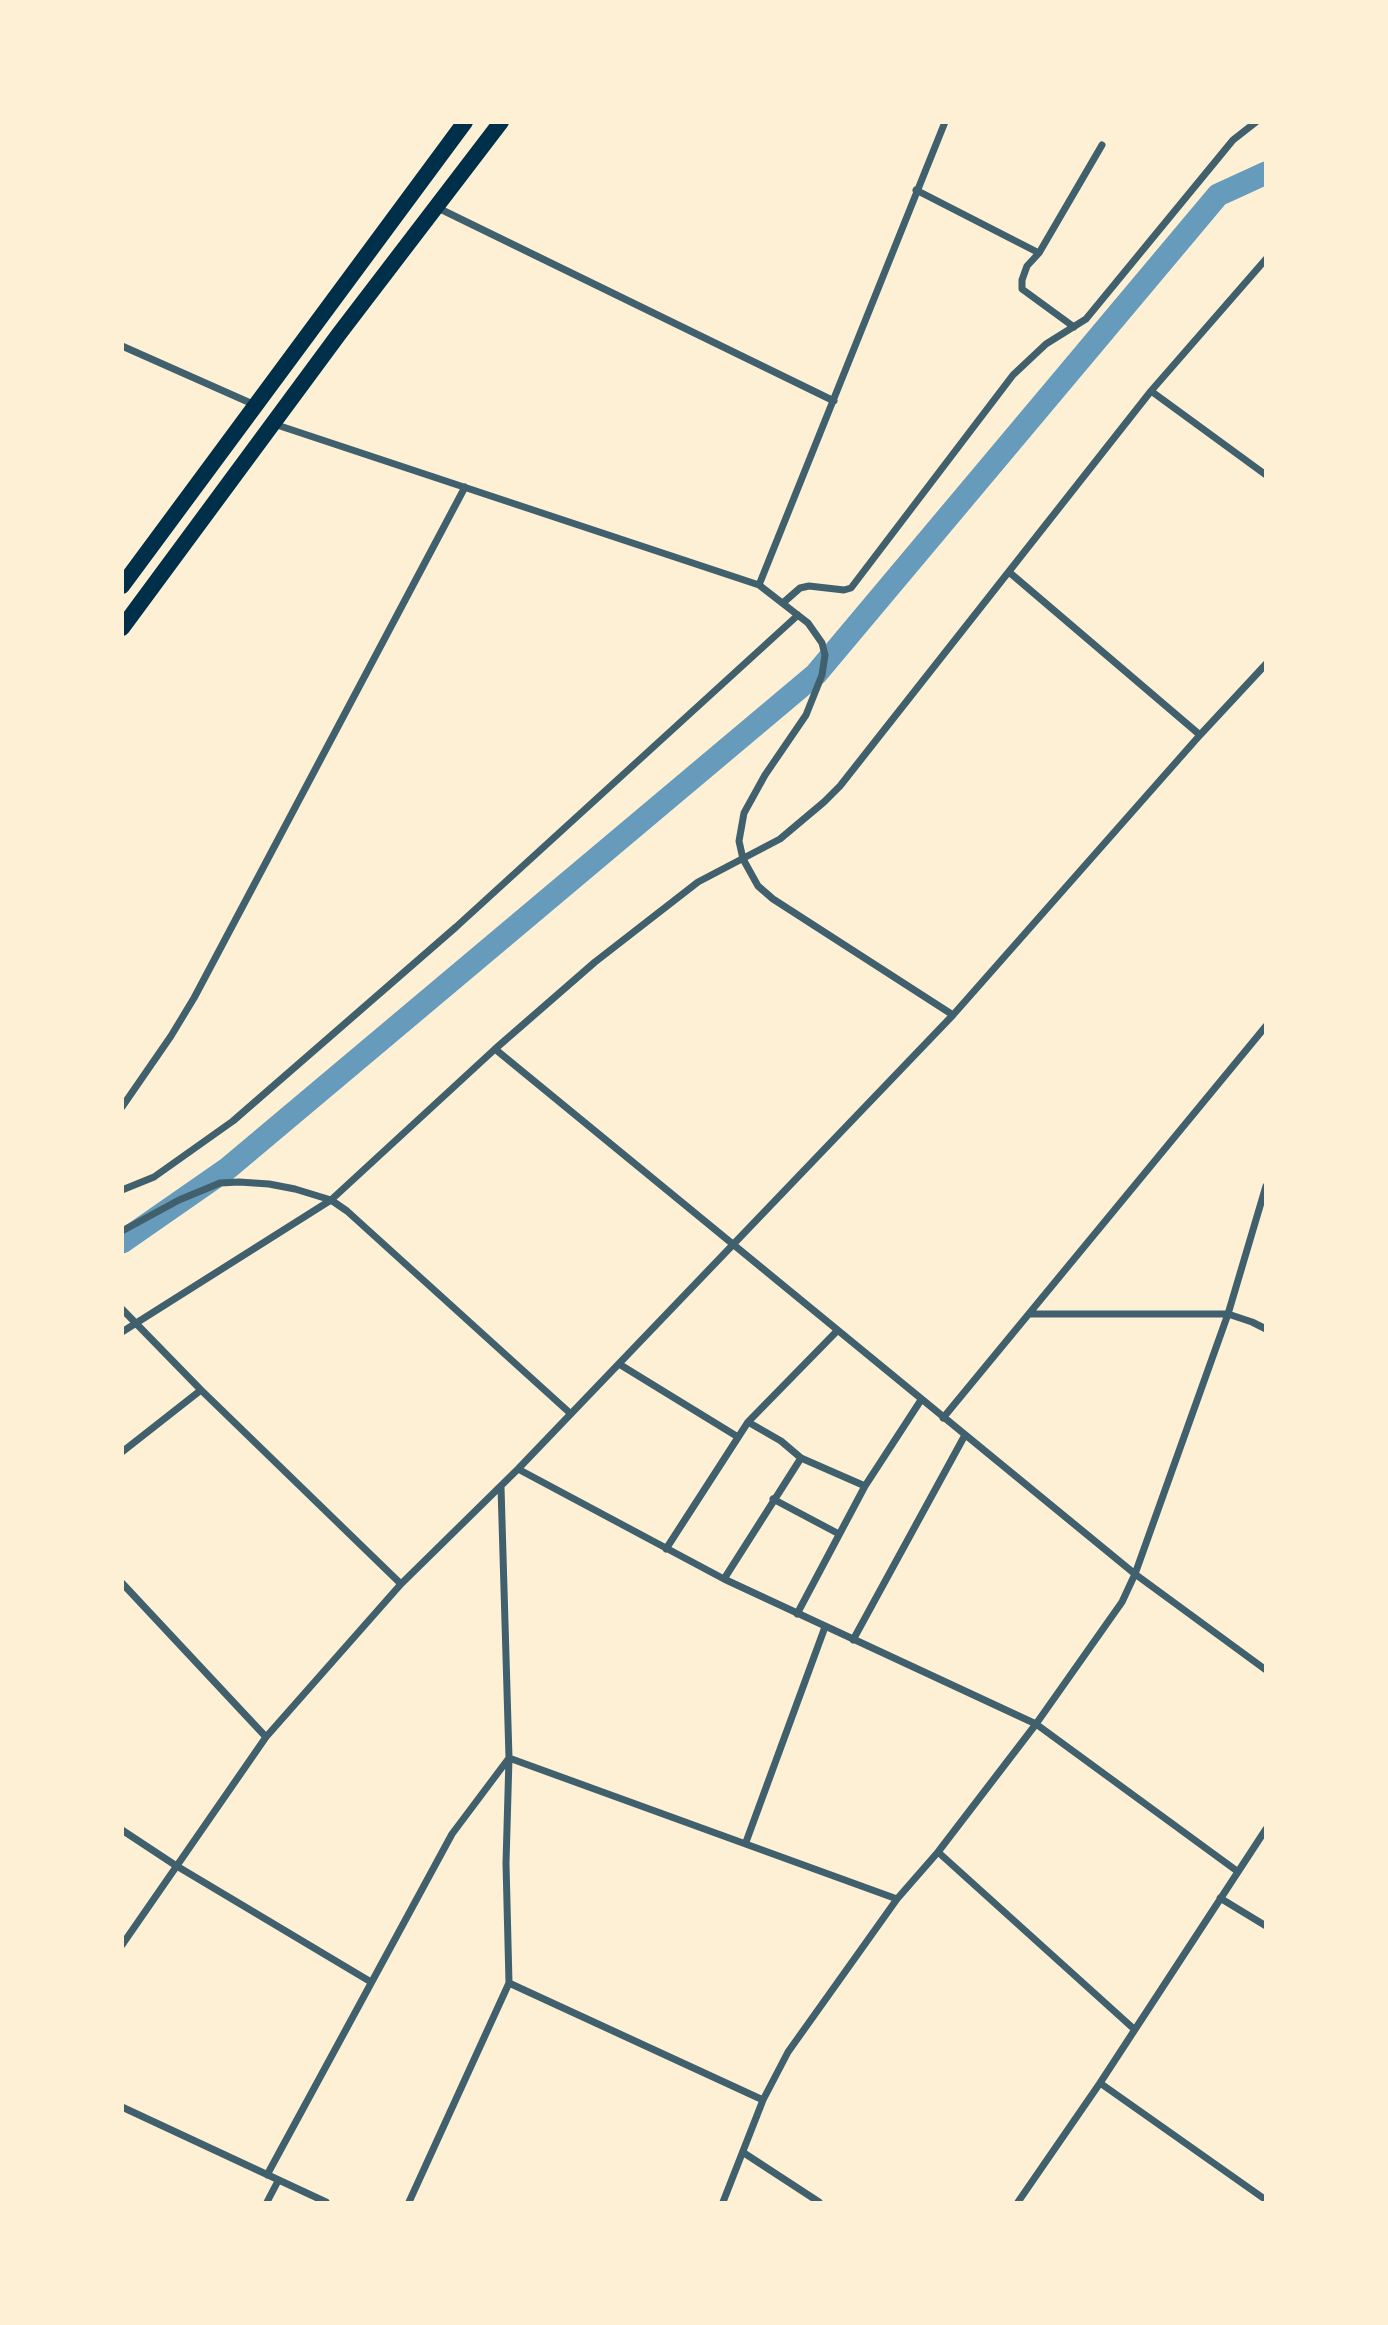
<!DOCTYPE html>
<style>
body{margin:0}
#map{position:relative;width:1388px;height:2325px;overflow:hidden;background:#fdf0d5;font-family:"Source Serif 4",serif}
canvas{display:block}
.frame{position:absolute;inset:0;border:124px solid #fdf0d5;pointer-events:none}
</style>
<div id="map">
<canvas width="1388" height="2325"></canvas>
<div class="frame"></div>
</div>
<script>
const ctx = document.querySelector('canvas').getContext('2d');
ctx.lineJoin = 'round';
function poly(rows) {
  const path = new Path2D();
  for (const r of rows) {
    path.moveTo(r[0], r[1]);
    for (let i = 2; i < r.length; i += 2) path.lineTo(r[i], r[i + 1]);
  }
  return path;
}
function stroke(path, color, width, dash) {
  ctx.strokeStyle = color;
  ctx.lineWidth = width;
  ctx.lineCap = dash ? 'butt' : 'round';
  ctx.setLineDash(dash || []);
  ctx.stroke(path);
}
stroke(poly([
 [122,1242,227,1169,816,674,1218,195,1266,173]
]), '#669bbc', 23);
stroke(poly([
 [916,190,1039,253],
 [436,207,834,401],
 [1074,327,1022,289,1022,280,1027,266,1039,253,1102,145],
 [122,346,255,405],
 [1151,391,1266,475],
 [274,424,759,585,808,623,822,643,825,655,822,675,806,715,765,775,744,813,739,841,743,859,758,886,773,899,953,1015],
 [1009,572,1200,735],
 [759,585,945,122],
 [784,602,800,588,809,586,844,590,851,588,1013,375,1046,344,1086,319,1233,140,1256,122],
 [495,1049,1135,1574,1266,1670],
 [122,1107,171,1036,194,998,465,487],
 [122,1190,154,1177,233,1121,456,927,798,615],
 [122,1231,179,1200,220,1183,239,1182,269,1184,295,1189,331,1200,347,1211,571,1414],
 [122,1309,201,1390,401,1584],
 [1031,1314,1228,1314,1252,1322,1266,1329],
 [122,1332,331,1200,495,1049,595,962,698,882,780,839,824,802,840,786,1151,391,1266,259],
 [619,1364,738,1437],
 [943,1418,1266,1026],
 [748,1422,781,1441,801,1458,865,1486],
 [122,1452,201,1390],
 [518,1469,724,1579,1036,1724,1237,1871],
 [773,1499,839,1534],
 [666,1549,748,1422,837,1331],
 [724,1579,801,1458],
 [122,1583,266,1737],
 [797,1614,865,1486,921,1400],
 [853,1640,965,1435],
 [122,1830,175,1865,371,1982],
 [746,1842,825,1627],
 [938,1852,1134,2029],
 [1220,1898,1266,1926],
 [122,1945,266,1737,401,1584,518,1469,953,1015,1200,735,1266,664],
 [509,1983,763,2100],
 [1100,2083,1266,2200],
 [122,2107,326,2202],
 [744,2153,819,2202],
 [267,2175,452,1834,509,1758,897,1899],
 [267,2202,278,2181],
 [409,2202,509,1983,506,1863,509,1758,501,1487],
 [723,2202,763,2100,788,2052,897,1899,938,1852,1036,1724,1122,1602,1135,1574,1228,1314,1266,1186],
 [1018,2202,1100,2083,1266,1829]
]), '#3f606c', 7);
stroke(poly([
 [122,586,465,122],
 [122,628,339,334,501,122]
]), '#003049', 16);
</script>
